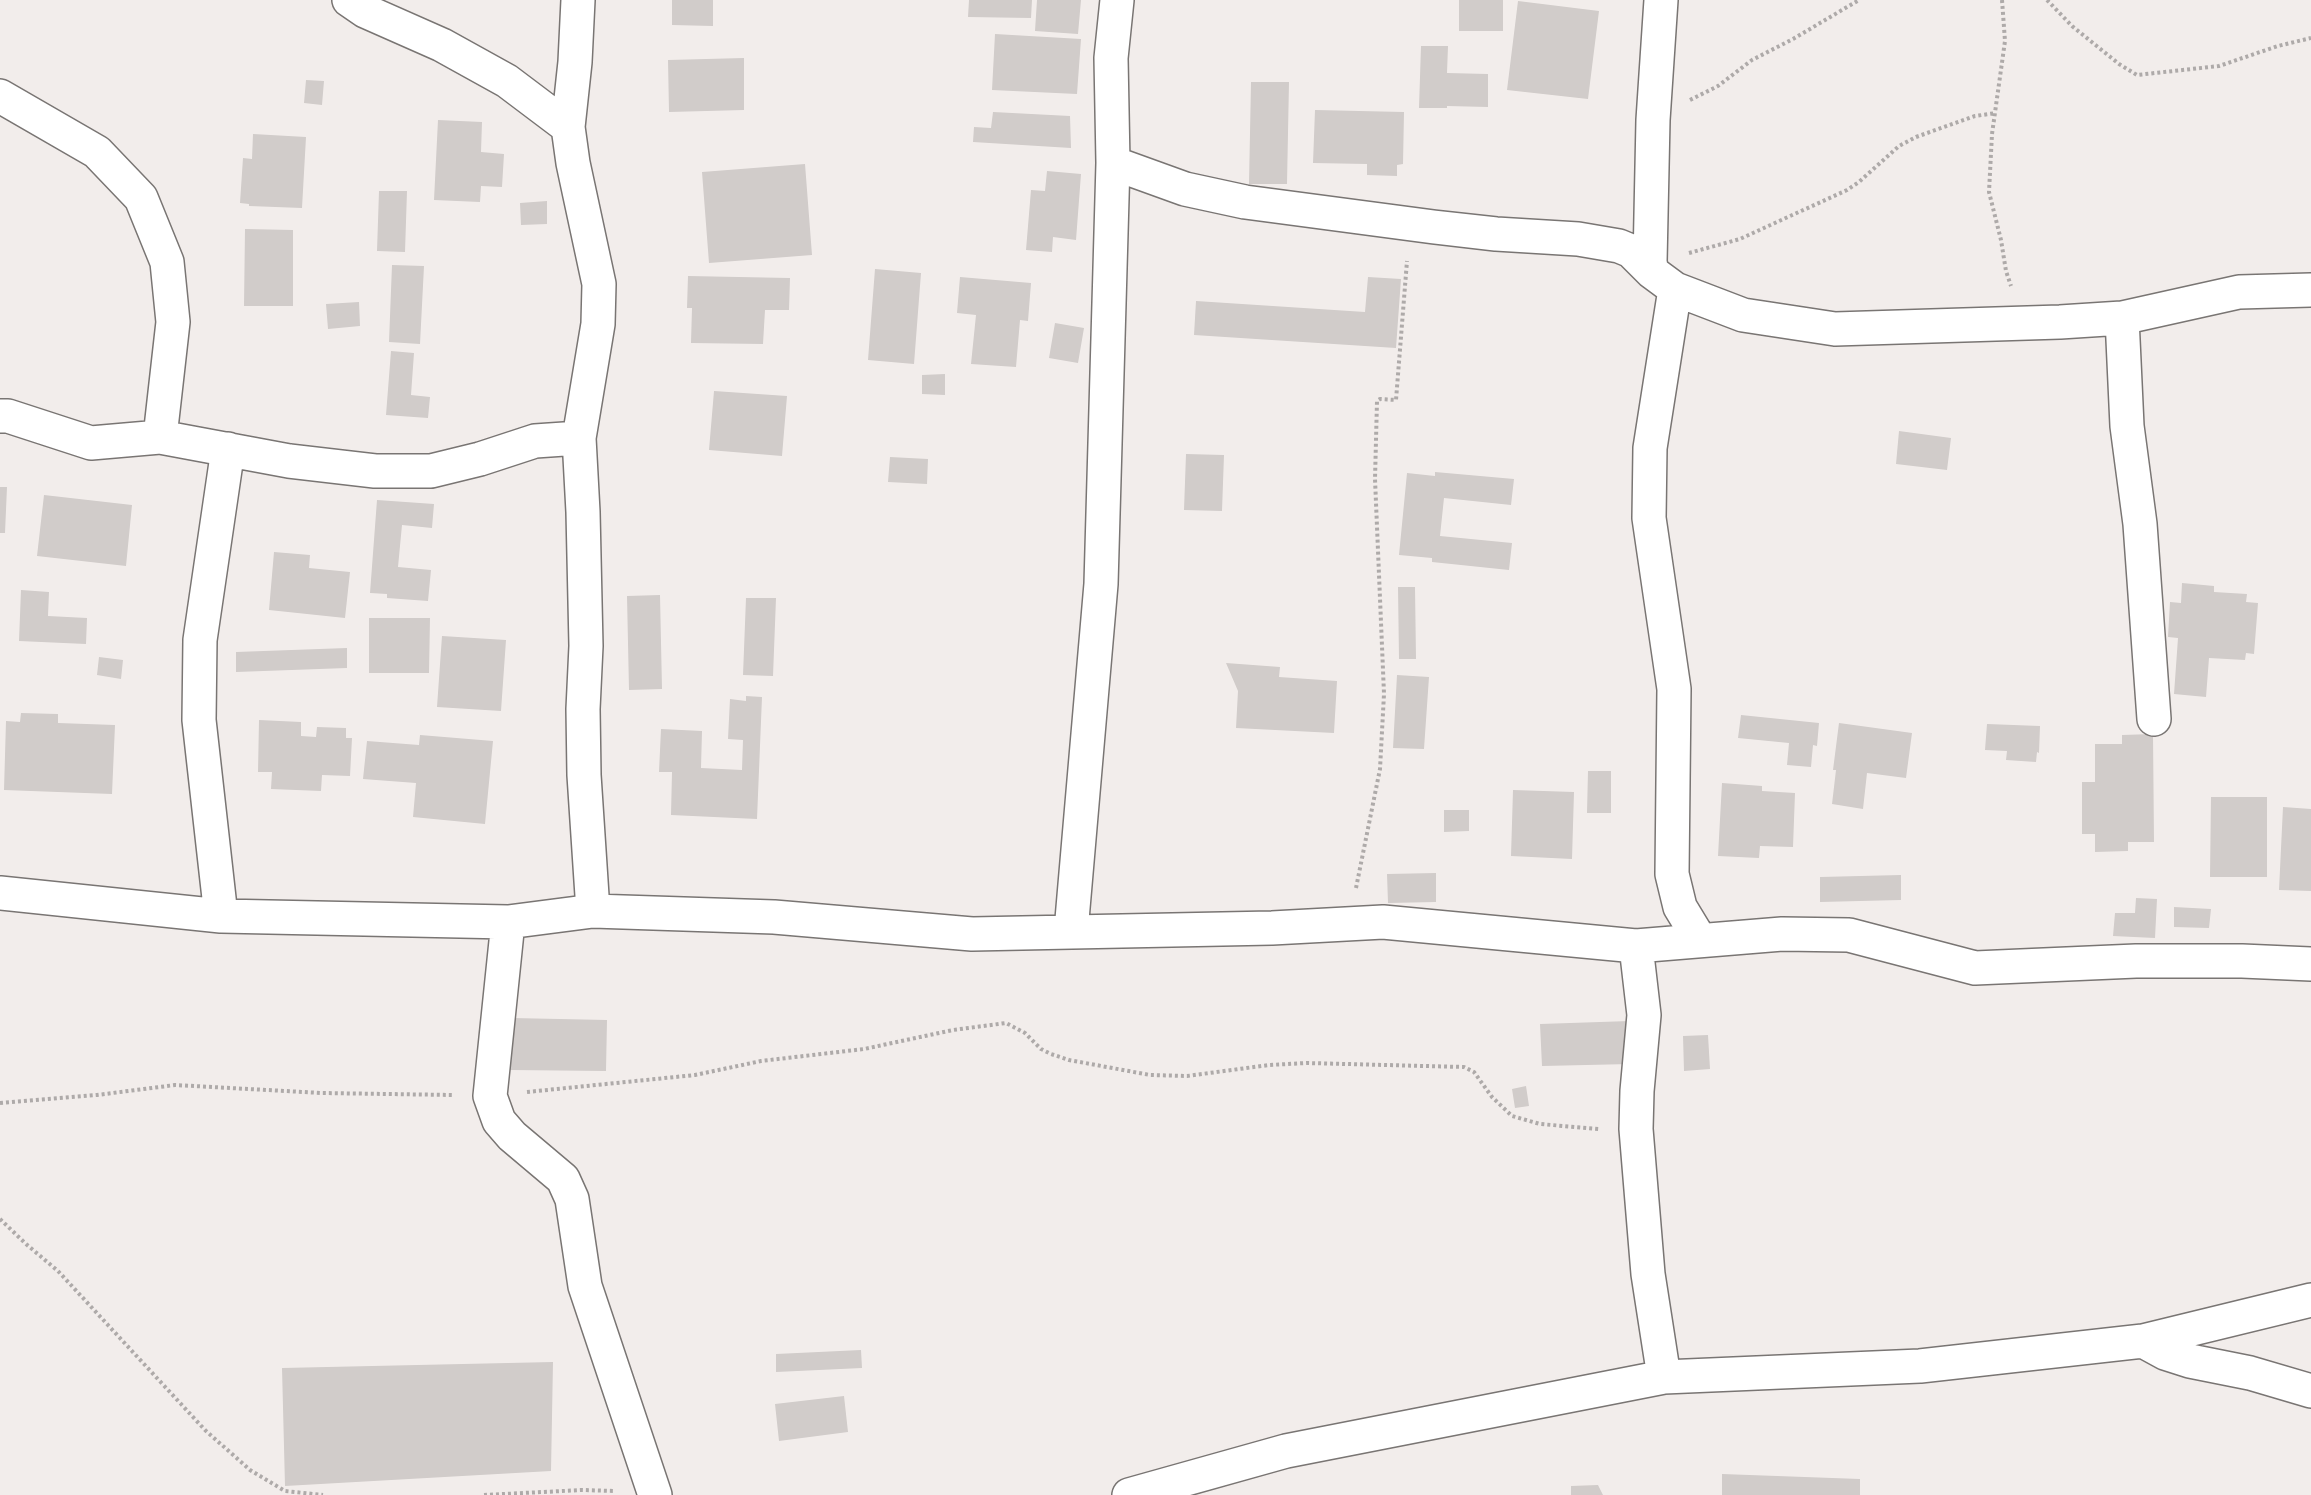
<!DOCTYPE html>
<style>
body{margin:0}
canvas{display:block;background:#f2edeb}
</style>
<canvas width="2311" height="1495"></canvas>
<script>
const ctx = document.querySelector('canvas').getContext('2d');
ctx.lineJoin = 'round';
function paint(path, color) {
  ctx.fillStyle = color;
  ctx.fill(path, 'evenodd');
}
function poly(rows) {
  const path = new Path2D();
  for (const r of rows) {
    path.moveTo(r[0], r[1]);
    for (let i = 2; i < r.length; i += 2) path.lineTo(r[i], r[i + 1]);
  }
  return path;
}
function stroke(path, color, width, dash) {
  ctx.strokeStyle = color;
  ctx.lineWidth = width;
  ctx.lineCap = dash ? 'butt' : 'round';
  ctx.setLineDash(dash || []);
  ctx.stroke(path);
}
paint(poly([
 [672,0,713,0,713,26,672,25],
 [969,0,1032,0,1031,18,968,17],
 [1037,0,1081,0,1078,34,1035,31],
 [1459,0,1503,0,1503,31,1459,31],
 [1518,1,1599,11,1588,99,1507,90],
 [995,34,1081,39,1077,94,992,90],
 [1421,46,1448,46,1447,73,1488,74,1488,107,1447,106,1447,108,1419,108],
 [744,58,744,110,669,112,668,60],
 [306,80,324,81,322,105,304,103],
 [1251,82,1289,82,1287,184,1249,184],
 [1315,110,1404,112,1403,164,1397,165,1397,176,1367,175,1367,164,1313,163],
 [993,112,1070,116,1071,148,973,142,974,127,991,128],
 [438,120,482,122,481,152,504,154,502,187,481,186,480,202,434,200],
 [253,134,306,137,302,208,249,206,249,204,240,203,243,158,252,159],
 [805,164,812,255,709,263,702,172],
 [1047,171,1081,174,1076,240,1053,237,1052,252,1026,250,1031,190,1045,191],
 [379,191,407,191,405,252,377,251],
 [547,201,547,224,521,225,520,203],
 [245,229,293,230,293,306,244,306],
 [392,265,424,266,420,344,389,342],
 [875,269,921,273,914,364,868,360],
 [688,276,790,278,789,310,765,310,763,344,691,343,692,308,687,308],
 [960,277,1031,283,1028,321,1020,320,1016,367,971,364,976,315,957,313],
 [1368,277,1401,279,1396,348,1194,335,1196,301,1365,312],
 [359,302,360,326,328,329,326,304],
 [1055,323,1084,328,1078,363,1049,358],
 [391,351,414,353,411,395,430,397,428,418,386,415],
 [945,374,945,395,922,394,922,375],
 [714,391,787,396,782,456,709,450],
 [1899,431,1951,438,1947,470,1896,464],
 [1186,454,1224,455,1222,511,1184,510],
 [890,457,928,459,927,484,888,482],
 [1435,472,1514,479,1511,505,1444,498,1440,536,1512,543,1509,570,1432,562,1432,558,1399,555,1407,473,1435,476],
 [0,487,7,487,5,533,0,533],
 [44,495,132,505,126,566,37,556],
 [377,500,434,504,432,528,402,525,398,567,431,570,428,601,387,598,387,594,370,593],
 [274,552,310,555,309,568,350,572,345,618,269,610],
 [2182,583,2214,586,2214,592,2247,594,2246,602,2258,603,2254,654,2246,653,2245,660,2209,658,2206,697,2174,694,2178,638,2168,637,2170,602,2181,603],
 [1398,587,1415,587,1416,659,1399,659],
 [21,590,49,592,48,616,87,618,86,644,19,641],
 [660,595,662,689,629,690,627,596],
 [746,598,776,598,773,676,743,675],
 [369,618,430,618,429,673,369,673],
 [442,636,506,640,501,711,437,707],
 [347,648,347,668,236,672,236,652],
 [99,657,123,660,121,679,97,675],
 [1226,663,1280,667,1279,677,1337,681,1334,733,1236,728,1238,691],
 [1397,675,1429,677,1424,749,1393,748],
 [746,696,762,697,757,819,671,815,672,772,659,772,661,729,702,731,701,768,742,770,743,740,728,739,730,699,746,701],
 [21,713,58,714,58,723,115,725,112,794,4,790,6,721,20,722],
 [1741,715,1819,723,1817,746,1813,745,1811,767,1787,765,1789,743,1738,738],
 [259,720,301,722,301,736,316,737,317,727,346,728,346,738,352,738,350,776,322,775,321,791,271,789,272,772,258,772],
 [1839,723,1912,733,1906,778,1867,773,1863,809,1832,804,1836,770,1833,770],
 [1987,724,2040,726,2039,753,2037,752,2036,762,2006,760,2007,751,1985,750],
 [2153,734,2154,842,2128,842,2128,851,2095,852,2095,834,2082,834,2082,782,2095,782,2095,744,2122,744,2122,735],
 [420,735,493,741,485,824,413,817,416,783,363,779,367,741,419,745],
 [1588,771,1611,771,1611,813,1587,813],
 [1722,783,1762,786,1762,791,1795,793,1793,847,1760,846,1759,858,1718,856],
 [1513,790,1574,792,1572,859,1511,856],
 [2211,797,2267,797,2267,877,2210,877],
 [2283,807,2311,809,2311,891,2279,890],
 [1444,810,1469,810,1469,831,1444,832],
 [1436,873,1436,902,1388,903,1387,874],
 [1901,875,1901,900,1820,902,1820,877],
 [2136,898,2157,899,2155,938,2113,936,2115,913,2135,913],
 [2174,907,2211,909,2209,928,2174,927],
 [512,1018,607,1020,606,1071,510,1070],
 [1630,1021,1631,1064,1542,1066,1540,1024],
 [1708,1035,1710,1069,1684,1071,1683,1036],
 [1526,1086,1529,1106,1515,1108,1512,1089],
 [861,1350,862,1368,776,1372,776,1354],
 [553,1362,551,1471,285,1486,282,1368],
 [844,1396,848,1432,779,1441,775,1404],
 [1722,1474,1860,1479,1860,1495,1722,1495],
 [1598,1485,1603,1495,1571,1495,1571,1486]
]), '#d1ccca');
const minor = poly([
 [349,0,365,11,442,45,507,81,568,127],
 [578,0,575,62,568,127,573,163,599,284,598,324,579,438,583,512,586,646,583,709,584,775,593,911],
 [1117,0,1111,58,1113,163,1185,189,1245,202,1434,227,1496,234,1578,239,1619,246,1631,251,1652,272,1675,289,1743,315,1835,329,2060,322,2122,318,2239,292,2311,290],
 [0,96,97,152,141,198,167,262,173,322,160,437],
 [1652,272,1650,262,1653,120,1661,0],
 [1675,289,1650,448,1649,518,1674,689,1672,874,1680,907,1700,940],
 [2122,318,2127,426,2140,524,2154,719],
 [0,416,8,416,91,443,160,437,289,461,375,471,431,471,480,459,535,441,579,438],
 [0,893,221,916,508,922,593,911,774,917,972,934,1272,928,1383,922,1636,946,1782,934,1849,935,1975,968,2136,961,2242,961,2311,964],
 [221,916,199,720,200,640,228,449],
 [508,922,490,1096,499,1121,512,1136,563,1179,572,1199,585,1286,655,1495],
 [1071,931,1101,584,1113,163],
 [1636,946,1644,1015,1637,1091,1636,1129,1648,1274,1664,1377],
 [2143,1341,2165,1353,2190,1361,2250,1373,2311,1391],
 [1129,1495,1286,1451,1664,1377,1920,1366,2143,1341,2311,1300]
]);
stroke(minor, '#797573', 36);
stroke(poly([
 [2002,0,2005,41,1992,134,1989,192,2001,240,2006,271,2011,286],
 [2047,0,2072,26,2119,64,2137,75,2219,66,2278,46,2311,38],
 [1690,100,1718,86,1752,60,1793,39,1859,0],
 [1689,253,1740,239,1847,190,1859,182,1899,146,1916,137,1975,116,1996,113],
 [1356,888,1380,769,1384,694,1375,479,1377,401,1380,399,1396,400,1407,261],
 [527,1092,695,1075,761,1061,864,1049,953,1030,1006,1023,1025,1033,1041,1049,1051,1054,1069,1060,1150,1075,1187,1076,1269,1065,1307,1063,1464,1067,1474,1072,1492,1097,1512,1116,1540,1124,1599,1129],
 [0,1103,97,1095,175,1085,322,1093,454,1095],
 [0,1219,26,1244,58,1271,205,1430,250,1470,285,1491,323,1495],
 [484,1495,582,1490,615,1491]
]), '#aeaaa9', 4, [3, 3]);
stroke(minor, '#fff', 33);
</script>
